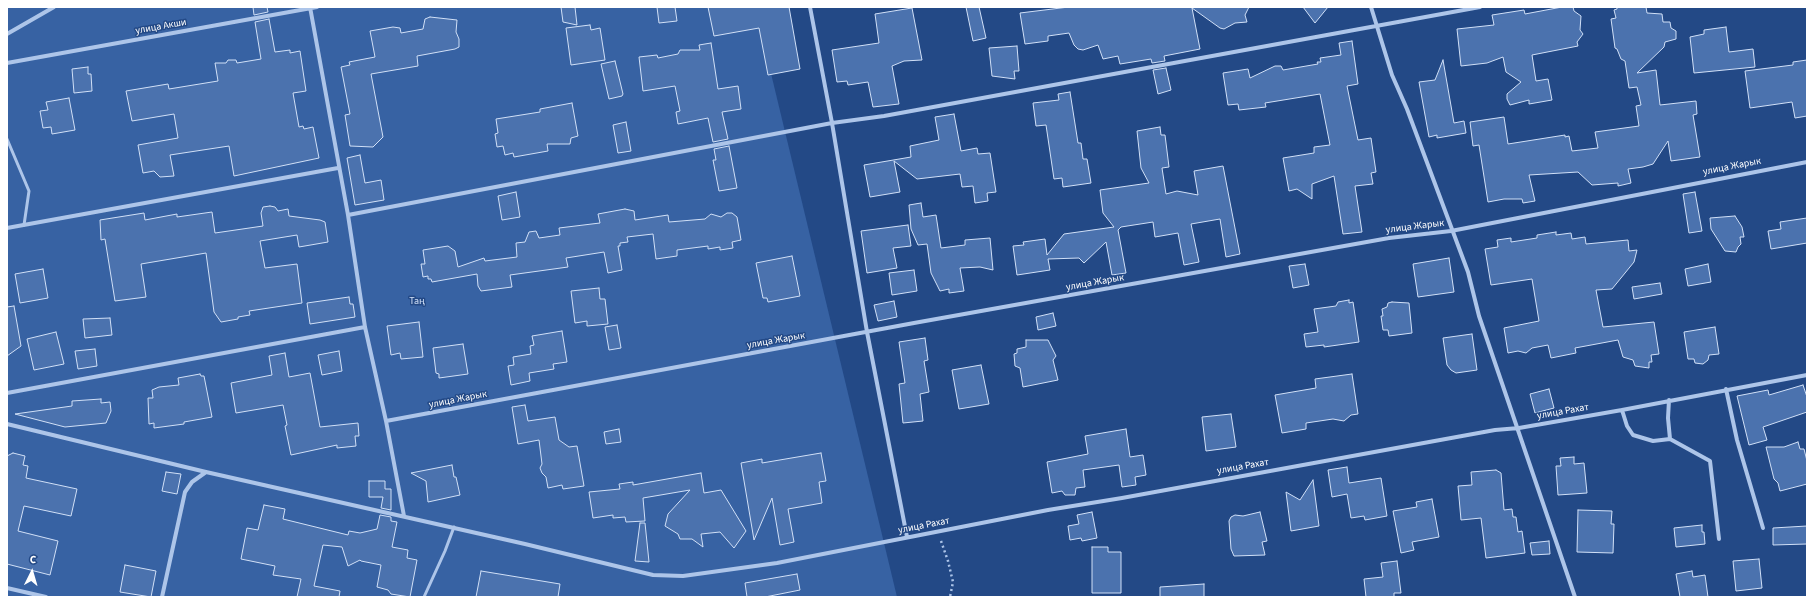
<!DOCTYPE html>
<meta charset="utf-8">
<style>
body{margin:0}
#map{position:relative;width:1814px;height:604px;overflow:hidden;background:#234986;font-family:"Source Sans 3",sans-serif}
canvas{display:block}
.frame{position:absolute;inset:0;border:8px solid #fff;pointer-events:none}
.north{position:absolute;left:12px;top:552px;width:40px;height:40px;-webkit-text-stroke:3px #234986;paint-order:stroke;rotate:5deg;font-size:11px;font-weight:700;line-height:16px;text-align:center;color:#fff}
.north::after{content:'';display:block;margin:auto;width:14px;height:18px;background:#fff;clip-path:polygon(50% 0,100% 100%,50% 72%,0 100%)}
</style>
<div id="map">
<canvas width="1814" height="604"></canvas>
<div class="frame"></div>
<div class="north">С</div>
</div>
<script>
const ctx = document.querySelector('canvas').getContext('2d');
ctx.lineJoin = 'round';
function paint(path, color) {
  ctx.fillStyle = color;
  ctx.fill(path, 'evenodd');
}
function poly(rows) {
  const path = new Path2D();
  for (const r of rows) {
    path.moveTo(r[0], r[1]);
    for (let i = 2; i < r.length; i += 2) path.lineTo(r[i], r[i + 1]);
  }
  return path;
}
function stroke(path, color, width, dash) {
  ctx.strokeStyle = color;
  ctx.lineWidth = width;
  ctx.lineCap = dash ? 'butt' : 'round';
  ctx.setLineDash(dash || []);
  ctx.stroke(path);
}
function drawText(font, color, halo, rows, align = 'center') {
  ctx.font = font + ' "Source Sans 3",sans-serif';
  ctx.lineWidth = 3;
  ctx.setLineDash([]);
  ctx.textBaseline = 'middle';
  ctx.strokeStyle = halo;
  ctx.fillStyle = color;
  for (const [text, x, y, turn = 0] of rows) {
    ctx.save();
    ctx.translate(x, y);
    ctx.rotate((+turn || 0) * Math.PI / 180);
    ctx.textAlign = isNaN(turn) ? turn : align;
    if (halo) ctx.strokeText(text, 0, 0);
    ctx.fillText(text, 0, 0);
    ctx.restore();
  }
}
paint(poly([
 [7,7,755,7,897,597,7,597]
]), '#3762a3');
const building = poly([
 [253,7,267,7,268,12,254,15,253,7],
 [561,7,575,7,577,25,563,22,561,7],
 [657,7,675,7,677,21,659,23,657,7],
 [708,7,789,7,800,69,768,75,759,28,714,36,708,7],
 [966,7,979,7,986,38,973,41,966,7],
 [1069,7,1249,7,1245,15,1247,22,1235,23,1224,29,1220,28,1192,8,1200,49,1164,56,1165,61,1152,63,1151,59,1120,64,1118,56,1103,59,1098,45,1083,50,1078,49,1074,45,1069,33,1048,36,1048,41,1025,44,1020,13,1069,7],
 [1303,7,1328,7,1315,23,1303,7],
 [1562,7,1573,7,1574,11,1581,16,1580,30,1583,34,1577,42,1578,46,1532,55,1536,81,1548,79,1552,100,1529,104,1529,100,1510,105,1507,99,1507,94,1521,82,1506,72,1503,57,1487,63,1461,66,1457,29,1494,25,1492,15,1524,10,1525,14,1562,7],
 [1617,7,1646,7,1647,13,1662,14,1663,22,1670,22,1671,28,1676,31,1676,39,1665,42,1664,47,1637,73,1656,70,1660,105,1696,101,1697,114,1693,115,1700,157,1671,161,1668,141,1653,164,1643,167,1628,169,1631,183,1618,186,1618,183,1592,185,1578,172,1529,175,1535,201,1523,203,1522,199,1504,199,1488,202,1479,145,1473,146,1470,122,1504,117,1508,144,1565,135,1565,137,1569,136,1572,151,1598,148,1595,132,1639,126,1636,106,1641,105,1637,87,1629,88,1625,61,1621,59,1617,49,1615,48,1611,19,1616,18,1614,10,1617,9,1617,7],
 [912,8,922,60,904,61,892,66,899,104,873,107,868,82,848,85,847,81,837,82,832,50,879,43,875,14,912,8],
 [430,17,457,20,456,32,459,39,459,47,455,49,417,56,418,66,371,74,383,137,373,147,350,146,345,115,350,114,341,67,350,65,349,62,375,57,370,31,393,27,400,28,401,33,423,29,425,19,430,17],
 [269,19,275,52,290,50,290,53,300,51,306,91,293,93,299,127,303,126,304,129,313,127,319,158,234,176,229,146,170,155,174,176,160,177,154,171,143,173,138,145,178,138,174,114,132,121,126,91,168,84,169,89,218,81,215,63,226,63,228,60,236,60,237,63,261,59,255,22,269,19],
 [590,25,591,30,600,28,605,60,571,65,566,28,590,25],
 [1726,27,1729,52,1753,49,1755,67,1694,73,1690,37,1704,34,1704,30,1726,27],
 [1352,41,1358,84,1347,86,1358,140,1371,138,1376,172,1371,173,1373,184,1355,186,1362,232,1343,234,1334,176,1312,184,1312,199,1297,189,1289,191,1283,158,1314,153,1314,147,1330,145,1320,94,1265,103,1266,107,1239,110,1238,104,1228,105,1223,73,1248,69,1250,78,1275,66,1281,66,1283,70,1318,64,1317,62,1321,62,1320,58,1341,55,1339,43,1352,41],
 [711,43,718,89,738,86,741,109,722,112,728,139,713,142,708,118,678,124,676,112,680,111,675,86,643,91,639,57,657,55,658,58,678,54,680,50,700,50,699,45,711,43],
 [1017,46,1019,71,1014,71,1015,79,992,76,989,48,1017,46],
 [1443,60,1454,123,1464,121,1466,133,1437,138,1437,135,1429,137,1419,82,1435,80,1443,60],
 [1807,60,1807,116,1795,118,1792,102,1750,108,1745,71,1793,65,1793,62,1807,60],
 [615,61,623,94,622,96,609,99,601,64,615,61],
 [88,67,88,74,91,74,92,91,74,93,72,69,88,67],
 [1166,68,1171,90,1158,94,1153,70,1166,68],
 [1070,92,1078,143,1081,143,1083,159,1087,159,1091,183,1063,187,1062,178,1054,179,1046,125,1036,126,1033,103,1059,100,1058,94,1070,92],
 [69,98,75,130,52,134,51,127,43,128,40,111,48,110,46,102,69,98],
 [572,103,578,136,571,138,570,144,547,144,548,151,514,157,513,153,505,155,503,146,497,147,495,134,498,133,496,119,540,112,540,109,572,103],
 [954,114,961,151,977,148,978,154,990,153,996,192,987,193,988,201,975,203,973,186,962,187,960,174,917,179,894,161,900,192,870,197,864,165,911,157,910,146,939,140,935,117,954,114],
 [626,122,631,151,618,153,613,125,626,122],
 [1160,127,1161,135,1165,135,1169,167,1162,168,1166,194,1177,191,1198,195,1194,171,1223,166,1240,254,1226,257,1220,219,1191,224,1199,262,1184,265,1178,233,1155,237,1153,222,1121,227,1118,230,1126,273,1112,275,1106,242,1084,263,1079,258,1048,259,1050,270,1017,275,1013,246,1024,245,1023,242,1045,239,1047,255,1064,234,1114,227,1103,213,1100,190,1149,183,1141,168,1137,131,1160,127],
 [729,146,737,188,719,191,713,160,716,160,714,149,729,146],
 [360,155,365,183,381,180,384,200,355,205,347,158,360,155],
 [516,192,520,217,502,220,498,196,516,192],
 [1695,192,1702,231,1689,233,1683,194,1695,192],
 [921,203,923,217,936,215,941,248,965,245,965,240,990,238,993,270,980,267,960,268,964,291,949,293,949,289,940,291,931,273,927,244,918,245,911,229,909,205,921,203],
 [270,206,275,207,278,211,288,209,289,216,320,220,325,222,328,242,299,247,297,235,260,241,265,268,297,264,302,303,249,311,250,315,238,317,238,319,221,322,214,312,206,253,141,264,146,297,115,301,105,239,101,240,100,220,144,213,145,220,177,214,177,217,212,212,215,233,263,226,261,213,263,207,270,206],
 [625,209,634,211,635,220,668,215,669,222,705,219,711,214,721,217,727,213,732,213,737,217,741,240,732,242,733,248,720,250,720,247,708,249,708,246,677,250,677,256,656,259,653,234,627,237,628,242,620,243,620,246,618,246,622,270,608,273,604,252,566,258,568,267,510,275,512,287,481,291,478,286,477,274,432,282,431,279,428,279,428,276,423,277,421,264,425,264,423,250,448,246,455,251,458,267,484,258,485,261,517,257,516,243,525,242,529,232,536,231,539,238,560,235,559,228,600,223,598,214,625,209],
 [1735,216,1742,227,1744,237,1740,237,1741,244,1738,247,1736,252,1725,251,1711,229,1710,218,1735,216],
 [1807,218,1807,243,1771,249,1768,231,1781,229,1780,222,1807,218],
 [908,225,911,246,893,248,897,268,867,273,861,231,908,225],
 [1556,232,1556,235,1571,233,1572,239,1585,237,1586,244,1628,240,1629,251,1637,250,1634,262,1612,289,1596,290,1603,327,1654,322,1659,354,1651,355,1652,362,1649,362,1649,368,1635,366,1633,360,1623,357,1618,340,1575,348,1576,353,1551,358,1548,345,1532,348,1526,353,1518,351,1508,353,1504,328,1539,321,1532,279,1491,285,1485,249,1498,247,1497,240,1511,238,1511,242,1537,238,1537,235,1556,232],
 [792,256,800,296,768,302,767,298,763,298,756,263,792,256],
 [1449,258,1454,292,1418,297,1413,264,1449,258],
 [1305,264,1309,285,1293,288,1289,266,1305,264],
 [1708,264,1711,282,1688,286,1685,269,1708,264],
 [43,269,48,298,20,303,15,274,43,269],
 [914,270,917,291,892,295,889,273,914,270],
 [1660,283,1662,294,1634,299,1632,287,1660,283],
 [599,288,600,299,605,299,608,324,587,326,587,321,575,323,571,291,599,288],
 [349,297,350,304,353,304,355,317,310,324,307,303,349,297],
 [1349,300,1349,303,1353,302,1359,342,1324,347,1324,345,1306,347,1304,334,1318,332,1314,309,1336,306,1338,302,1349,300],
 [894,301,897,317,878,321,874,305,894,301],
 [1392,302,1409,303,1412,333,1389,336,1388,330,1383,330,1381,316,1383,316,1382,309,1387,307,1388,303,1392,302],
 [14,306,21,346,7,356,7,307,14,306],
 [1053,313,1056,326,1038,330,1036,317,1053,313],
 [110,318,112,335,85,338,83,319,110,318],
 [419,322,423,357,401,359,400,353,391,355,387,326,419,322],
 [617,325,621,348,609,350,605,327,617,325],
 [1715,327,1719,354,1709,355,1708,360,1703,364,1695,363,1694,359,1688,359,1684,332,1715,327],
 [562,331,567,362,553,364,554,369,529,373,530,381,511,385,508,366,514,365,513,357,531,354,530,346,534,345,532,336,562,331],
 [56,332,64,364,34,370,27,339,56,332],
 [1472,334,1477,370,1456,373,1451,370,1447,365,1443,338,1472,334],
 [925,338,928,360,924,361,929,392,920,394,923,421,903,423,899,384,905,383,899,342,925,338],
 [1026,340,1048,340,1056,356,1053,360,1058,380,1023,387,1020,368,1015,366,1014,354,1017,353,1017,349,1026,347,1026,340],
 [463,344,468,374,439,378,439,374,436,373,433,348,463,344],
 [95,349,97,366,78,369,75,351,95,349],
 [339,351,342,371,322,375,318,355,339,351],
 [285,353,289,377,310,373,320,427,358,423,359,436,355,436,356,446,337,448,337,445,291,455,285,426,287,425,283,405,236,413,231,383,272,375,269,356,285,353],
 [981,365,989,404,959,409,952,370,981,365],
 [200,374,201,376,204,376,212,417,184,422,184,424,154,428,154,423,149,424,148,398,153,398,152,390,159,387,179,385,178,378,200,374],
 [1352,374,1358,414,1351,415,1344,421,1333,419,1306,423,1306,429,1282,433,1275,395,1316,388,1315,379,1352,374],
 [1803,385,1807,397,1807,412,1763,427,1767,440,1749,445,1737,396,1768,390,1769,395,1803,385],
 [1549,389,1554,408,1535,413,1530,394,1549,389],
 [101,399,101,403,110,402,111,411,106,423,65,427,15,414,72,406,72,401,101,399],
 [525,405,528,421,555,417,559,440,569,447,577,446,584,486,563,489,562,485,548,488,546,477,542,473,540,468,542,464,539,440,518,444,512,407,525,405],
 [1231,414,1236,447,1206,451,1202,417,1231,414],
 [619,429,621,442,606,444,604,432,619,429],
 [1126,429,1130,457,1143,455,1146,475,1135,477,1136,485,1122,487,1119,465,1083,470,1085,487,1076,488,1075,495,1065,495,1062,491,1052,493,1047,462,1088,454,1085,436,1126,429],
 [1798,442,1800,449,1804,449,1807,461,1807,484,1780,491,1778,483,1774,479,1766,447,1784,447,1798,442],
 [13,453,25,456,23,465,28,466,26,478,77,489,71,516,24,506,18,531,58,541,50,575,7,564,7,456,13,453],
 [821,453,826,481,819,482,822,503,788,509,794,542,780,545,772,498,754,540,741,463,762,459,762,463,821,453],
 [1574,457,1574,464,1584,463,1587,493,1558,495,1556,466,1561,466,1560,458,1574,457],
 [452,465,454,477,456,477,460,495,428,502,426,481,411,473,452,465],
 [1347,467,1349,483,1381,478,1387,516,1365,520,1364,516,1351,518,1347,494,1332,497,1328,470,1347,467],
 [1496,470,1501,473,1504,510,1512,509,1513,517,1516,517,1518,532,1522,531,1525,553,1486,558,1481,518,1461,520,1458,486,1472,485,1471,472,1496,470],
 [166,472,181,474,177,494,162,491,166,472],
 [701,473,704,493,721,490,746,531,734,548,720,532,701,534,703,547,692,539,680,539,678,534,665,526,668,514,690,490,643,498,645,521,626,522,625,517,613,518,613,515,593,518,589,492,620,489,619,484,633,482,633,485,701,473],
 [1313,480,1319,526,1291,531,1286,492,1300,500,1313,480],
 [369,481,385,481,385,489,391,489,391,510,381,508,383,497,369,497,369,481],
 [1432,499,1439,537,1412,542,1414,550,1401,553,1393,511,1417,507,1416,502,1432,499],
 [264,505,285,509,283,519,348,535,349,531,360,533,377,529,380,515,391,517,391,521,397,522,392,547,408,550,407,558,417,560,410,597,391,594,388,590,377,587,381,565,361,561,360,560,348,566,342,547,323,545,314,586,340,591,339,597,297,597,301,579,273,575,275,566,241,559,247,528,258,530,264,505],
 [1578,510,1612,511,1611,524,1614,524,1613,553,1577,552,1578,510],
 [1092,512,1097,538,1082,541,1081,538,1070,540,1068,526,1079,524,1077,515,1092,512],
 [1260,512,1267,541,1262,542,1265,555,1234,556,1231,549,1229,521,1231,517,1235,515,1243,516,1260,512],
 [640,523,645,523,649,562,635,561,640,523],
 [1702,525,1702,532,1704,532,1705,544,1676,547,1674,528,1702,525],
 [1807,526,1807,544,1773,545,1773,528,1807,526],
 [1549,541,1550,554,1532,555,1530,543,1549,541],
 [1092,547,1108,547,1108,552,1121,552,1121,593,1092,593,1092,547],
 [1759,559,1762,588,1736,591,1733,561,1759,559],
 [1397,561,1401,593,1394,593,1394,597,1366,597,1364,579,1383,577,1381,563,1397,561],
 [125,565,156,571,151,597,120,592,125,565],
 [481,571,560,584,558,597,476,597,481,571],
 [1692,571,1693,577,1705,575,1708,597,1680,597,1676,574,1692,571],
 [797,574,800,590,765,597,747,597,745,583,797,574],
 [1204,584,1204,597,1160,597,1160,587,1204,584]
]);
paint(building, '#4b72ae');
stroke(building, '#d1e0f7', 1);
stroke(poly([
 [941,541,948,561,953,582,950,597]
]), '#adc5e9', 2.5, [2, 3]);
stroke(poly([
 [7,139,29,191,24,225],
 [424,597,445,551,454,527]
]), '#adc5e9', 3);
stroke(poly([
 [310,7,348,215,365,327,386,421,404,516],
 [810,7,832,123,867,332,907,537],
 [1371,7,1392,75,1407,109,1468,272,1479,316,1575,597],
 [7,34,54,7],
 [7,63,317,7],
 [348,215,832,123,884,116,1480,7],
 [7,228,338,168],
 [1726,389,1737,440,1763,528],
 [7,393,365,327],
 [1669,400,1668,418,1670,439,1710,461,1719,539],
 [1622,410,1627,426,1633,435,1653,441,1670,439],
 [386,421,914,323,1389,238,1451,231,1807,162],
 [7,424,206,472,525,544,653,575,683,576,777,563,1048,510,1122,498,1495,430,1519,428,1622,410,1807,375],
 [7,588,46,597],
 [162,597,185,492,192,482,206,472]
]), '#adc5e9', 4);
drawText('10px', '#fff', '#234986', [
 ["улица Акши",161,27,-10],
 ["улица Жарык",1732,167,-11],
 ["улица Жарык",1415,227,-7],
 ["улица Жарык",1095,283,-10],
 ["улица Жарык",776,341,-10],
 ["улица Жарык",458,400,-11],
 ["улица Рахат",1563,412,-10],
 ["улица Рахат",1243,467,-10],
 ["улица Рахат",924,526,-11]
]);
drawText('10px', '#d1e0f7', '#234986', [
 ["Таң",417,302]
]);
</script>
